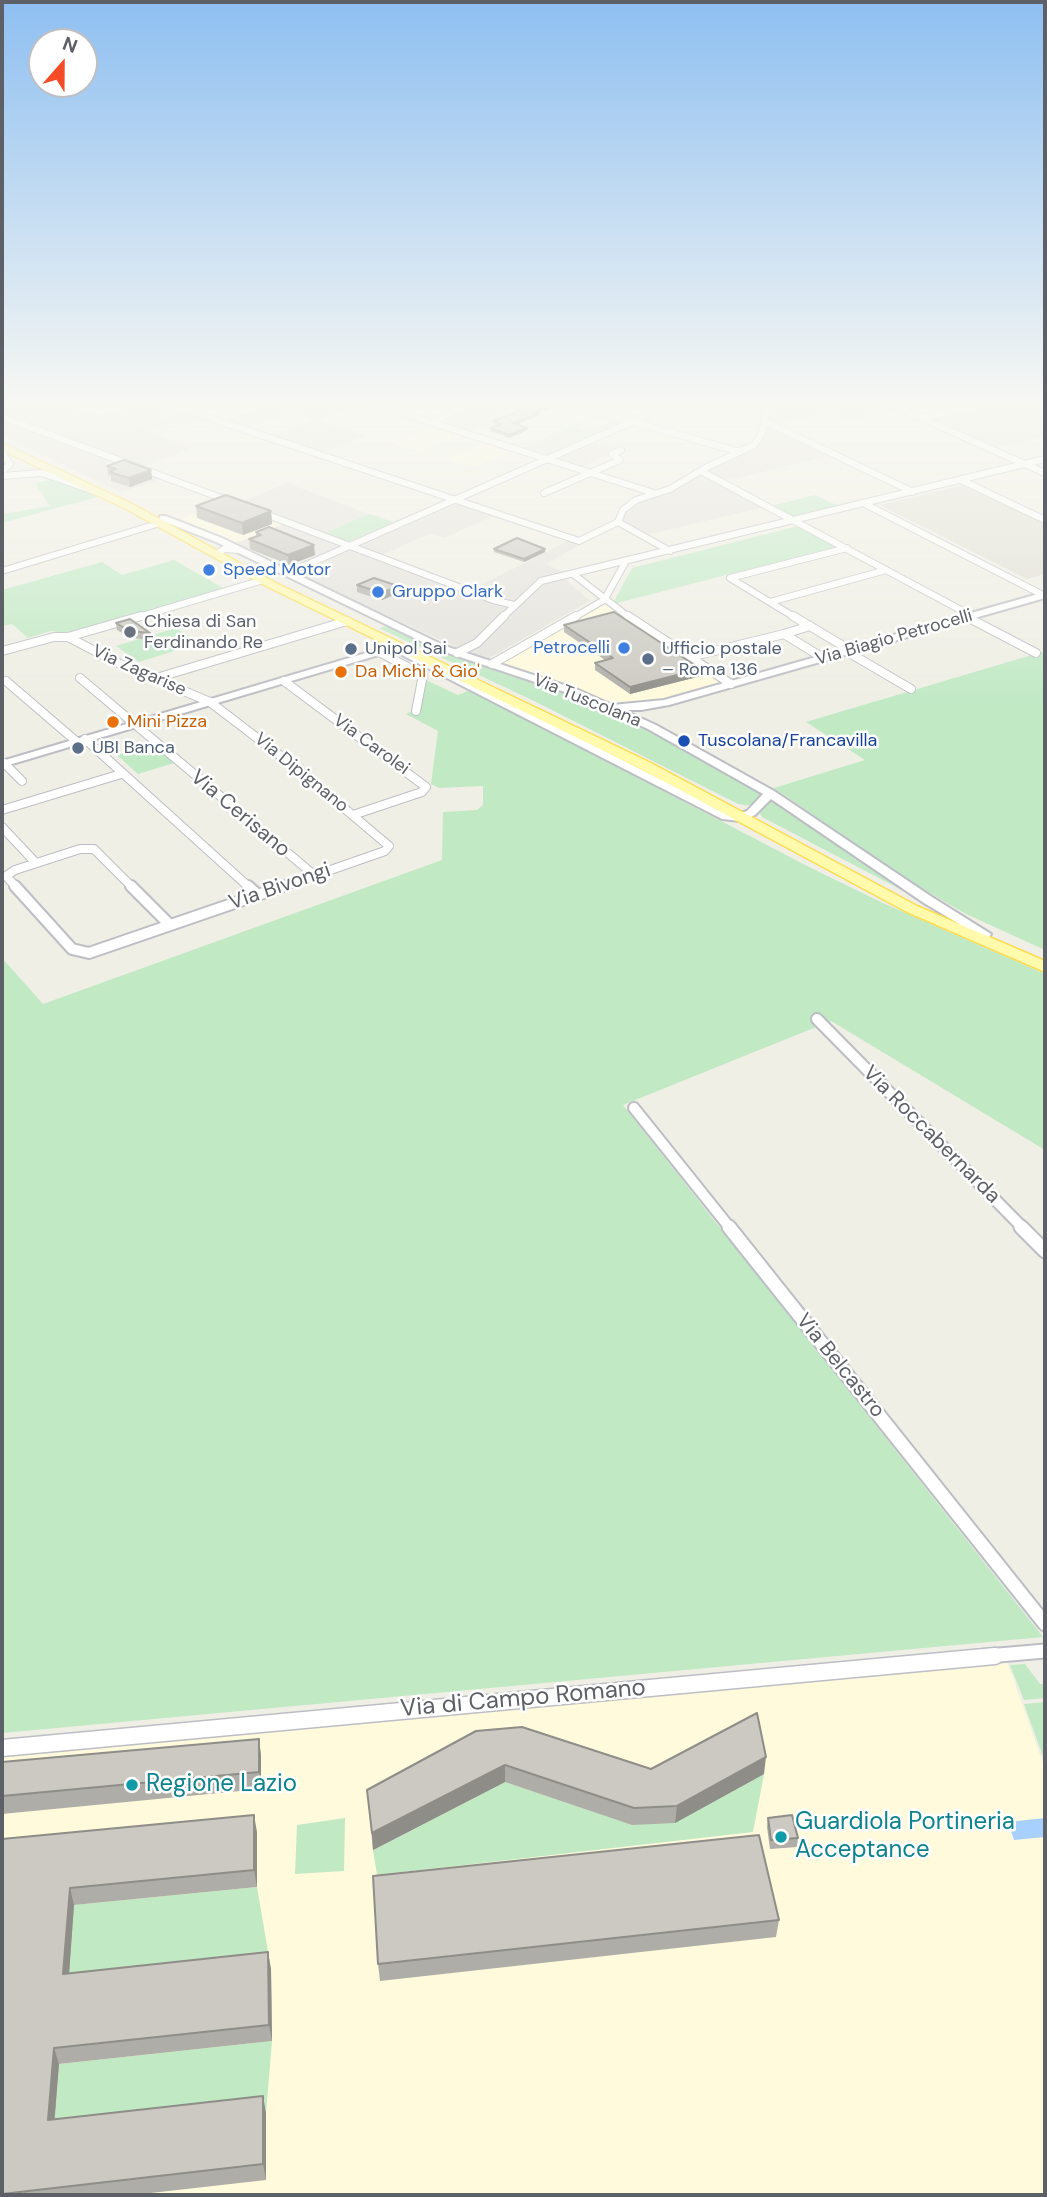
<!DOCTYPE html>
<meta charset="utf-8">
<style>
body{margin:0}
#map{position:relative;width:1047px;height:2197px;overflow:hidden;background:#f0efe5;font-family:"DM Sans",sans-serif}
canvas{display:block}
.frame{position:absolute;inset:0;border:4px solid #5d6067;pointer-events:none}
.north{position:absolute;left:28px;top:28px;width:70px;height:70px;box-sizing:border-box;background:#fff;border:2px solid #bebfc2;border-radius:50%;rotate:21deg;font-size:19px;font-weight:700;line-height:28px;text-align:center;color:#5d6067}
.north::after{content:'';display:block;margin:auto;width:24px;height:32px;background:#f54b27;clip-path:polygon(50% 0,100% 100%,50% 72%,0 100%)}
</style>
<div id="map">
<canvas width="1047" height="2197"></canvas>
<div class="frame"></div>
<div class="north">N</div>
</div>
<script>
const ctx = document.querySelector('canvas').getContext('2d');
ctx.lineJoin = 'round';
function paint(path, color) {
  ctx.fillStyle = color;
  ctx.fill(path, 'evenodd');
}
function poly(rows) {
  const path = new Path2D();
  for (const r of rows) {
    path.moveTo(r[0], r[1]);
    for (let i = 2; i < r.length; i += 2) path.lineTo(r[i], r[i + 1]);
  }
  return path;
}
function stroke(path, color, width, dash) {
  ctx.strokeStyle = color;
  ctx.lineWidth = width;
  ctx.lineCap = dash ? 'butt' : 'round';
  ctx.setLineDash(dash || []);
  ctx.stroke(path);
}
function drawText(font, color, halo, rows, align = 'center') {
  ctx.font = font + ' "DM Sans",sans-serif';
  ctx.lineWidth = 5;
  ctx.setLineDash([]);
  ctx.textBaseline = 'middle';
  ctx.strokeStyle = halo;
  ctx.fillStyle = color;
  for (const [text, x, y, turn = 0] of rows) {
    ctx.save();
    ctx.translate(x, y);
    ctx.rotate((+turn || 0) * Math.PI / 180);
    ctx.textAlign = isNaN(turn) ? turn : align;
    if (halo) ctx.strokeText(text, 0, 0);
    ctx.fillText(text, 0, 0);
    ctx.restore();
  }
}
paint(poly([
 [438,426,460,434,417,451,393,443],
 [487,442,514,451,474,467,447,459],
 [229,502,284,524,236,543,181,519],
 [604,604,725,684,657,702,619,705,499,664],
 [1007,1661,1045,1769,1045,2195,2,2195,2,1757]
]), '#fffadc');
paint(poly([
 [11,402,61,402,100,415,141,402,159,402,183,410,122,431,184,411,206,419,187,425,175,422,148,431,192,448,145,466,2,414,2,405],
 [260,402,360,402,362,403,318,420,367,435,319,453,271,436,314,420,293,413,247,428,224,420,267,405],
 [475,402,516,404,499,411,511,416,469,432,438,422],
 [772,402,881,402,899,410,848,421,832,414,776,424,767,420],
 [997,402,1029,402,1045,406,1045,437,995,448,925,418],
 [2,418,165,478,121,492,2,436],
 [768,424,833,455,724,481,706,470,758,445,765,436],
 [560,431,587,439,548,455,523,448],
 [591,441,617,450,579,468,552,458],
 [699,474,705,474,766,507,646,535,621,520,630,507,637,501],
 [287,483,369,514,322,534,241,502],
 [457,504,492,516,444,538,431,533,380,556,358,547],
 [284,524,343,546,294,568,236,543],
 [568,541,580,545,546,564,567,574,536,580,513,603,471,590],
 [352,550,494,602,509,606,473,643,461,649,295,574],
 [557,580,566,580,590,601,489,658,468,651,525,597,542,584]
]), '#e4e2dd');
paint(poly([
 [964,485,1045,523,1045,574,1027,579,880,505]
]), '#e0ded4');
paint(poly([
 [701,402,766,402,762,419],
 [602,414,627,421,604,430,596,428,609,422,596,418,575,427,588,431,593,429,601,432,585,438,560,431],
 [54,479,101,496,2,523,2,514,50,506,35,483],
 [815,495,841,507,794,517,771,506],
 [369,514,394,522,345,543,322,534],
 [798,526,836,547,617,603,614,601,632,568],
 [174,560,225,589,72,634,51,631,28,638,12,624,2,626,2,590,102,562,122,575],
 [387,626,438,649,581,698,657,734,761,791,763,795,753,806,738,804,534,701,379,628],
 [176,628,200,643,139,662,116,646],
 [1045,651,1045,950,964,913,913,883,774,788,865,760,806,722],
 [426,680,458,695,470,690,811,868,883,903,1045,974,1045,1150,831,1021,623,1105,1043,1637,2,1733,2,958,43,1004,442,860,443,812,477,810,483,805,483,786,439,788,431,784,438,731,406,714,419,708],
 [153,745,174,763,138,774,117,755],
 [773,799,923,901,762,817,760,813],
 [1025,1664,1040,1684,1045,1684,1045,1698,1024,1700,1010,1665],
 [1045,1702,1045,1762,1024,1704],
 [764,1774,753,1832,377,1875,373,1850,505,1782,633,1825],
 [345,1818,344,1871,295,1874,297,1825],
 [257,1887,271,1969,68,1990,74,1905],
 [272,2041,266,2113,54,2136,59,2064]
]), '#c0e9c4');
paint(poly([
 [1045,1818,1045,1837,1014,1840,1008,1822]
]), '#a7d0ff');
const minorFar4 = poly([
 [162,402,579,541,618,522,623,510,636,500,670,489,707,467,754,445,762,433,769,402],
 [367,402,654,493],
 [563,402,740,452],
 [885,402,1045,473],
 [1038,402,1045,404],
 [2,403,6,402],
 [2,417,232,502],
 [922,418,992,402],
 [764,421,913,492],
 [434,422,470,402],
 [2,452,10,464,2,472],
 [701,471,972,616],
 [2,476,42,473,97,492],
 [961,480,1045,520],
 [544,493,620,460,612,454,621,450],
 [865,504,1045,596],
 [260,512,493,600,514,605],
 [618,522,670,551],
 [217,554,224,549,240,550],
 [2,571,160,523],
 [288,573,677,402],
 [573,574,630,618],
 [770,602,886,570],
 [135,618,263,580],
 [502,618,541,581,1045,459],
 [573,618,604,600,625,563],
 [796,618,730,578,847,548]
]);
const minorFar3 = poly([
 [628,616,731,684],
 [793,616,850,650],
 [967,617,1036,653],
 [810,626,784,634,823,658],
 [68,637,120,664,210,702,299,770,389,846,385,851,279,888],
 [2,651,54,637,68,637,141,616],
 [846,651,911,689],
 [379,652,423,675,416,711],
 [457,653,477,643,504,616],
 [690,657,784,634],
 [492,664,576,616],
 [80,678,314,875],
 [153,679,347,621],
 [6,681,77,742],
 [284,681,426,787,422,792,353,815],
 [85,739,250,888],
 [4,763,22,781],
 [2,810,121,774],
 [2,827,36,863],
 [17,888,6,876,15,870,80,849,94,849,133,888]
]);
const minorFar2 = poly([
 [15,886,72,949,89,953,284,886],
 [131,886,170,925],
 [248,886,258,895],
 [817,1019,1023,1228],
 [634,1108,730,1228]
]);
const minorFar1 = poly([
 [729,1227,1045,1624],
 [1021,1227,1045,1251],
 [976,1657,1045,1651]
]);
const minor = poly([
 [2,1748,995,1656]
]);
const tertiary = poly([
 [160,516,166,516,222,538,445,646,576,689,612,705,664,700,1045,592,1045,598,669,705,641,710,623,710,656,725,774,791,932,897,991,934,989,937,981,937,924,903,771,799,755,815,741,821,722,819,400,654,409,652,729,814,736,815,747,811,763,794,648,729,568,693,439,650,216,542,160,520,160,516],
 [391,642,399,644,382,654,2,767,2,761,376,650,391,642]
]);
const primary = poly([
 [2,443,134,505,276,583,651,763,917,906,1045,961,1045,972,907,912,641,769,268,587,126,509,2,450,2,443]
]);
stroke(minorFar4, '#bdbec5', 8);
stroke(minorFar3, '#bdbec5', 10);
stroke(minorFar2, '#bdbec5', 14);
stroke(minorFar1, '#bdbec5', 17);
stroke(minor, '#bdbec5', 19);
stroke(tertiary, '#bdbec5', 4);
stroke(primary, '#fbdc54', 3);
stroke(minorFar4, '#fff', 6);
stroke(minorFar3, '#fff', 8);
stroke(minorFar2, '#fff', 10);
stroke(minorFar1, '#fff', 13);
stroke(minor, '#fff', 16);
paint(tertiary, '#fff');
paint(primary, '#fffaac');
paint(poly([
 [549,406,549,409,539,412,539,415,517,425,527,430,509,438,490,431,490,428,498,425,493,424,493,421,518,411,515,411,515,408],
 [107,466,151,470,152,479,130,487,111,481,111,476,108,475],
 [196,506,271,511,272,524,243,535,197,518],
 [256,532,315,555,289,565,250,549,249,539,256,536],
 [494,549,545,549,545,552,524,562,494,552],
 [357,585,398,593,382,600,357,592],
 [116,623,150,633,151,640,131,638,117,630],
 [564,625,701,676,630,694,595,670,595,663,605,660,564,632],
 [476,1731,651,1769,764,1774,675,1823,632,1825,505,1782,373,1850,367,1790],
 [259,1739,261,1756,261,1789,2,1814,2,1762],
 [768,1818,798,1838,797,1847,770,1849,767,1827],
 [257,1832,257,1887,74,1905,69,1973,271,1969,272,2041,59,2064,55,2119,266,2113,266,2180,133,2195,2,2195,2,1839],
 [779,1920,776,1937,380,1981,378,1964]
]), '#afada7');
paint(poly([
 [549,406,549,409,535,414,535,411],
 [539,413,539,415,513,426,513,423],
 [527,428,527,430,509,438,509,435],
 [151,470,152,479,130,487,129,478],
 [271,511,272,524,243,535,242,523],
 [314,545,315,555,289,565,288,555],
 [545,549,545,552,524,562,524,559],
 [398,586,398,593,382,600,382,593],
 [701,669,701,676,630,694,630,687],
 [259,1739,261,1756,261,1789,259,1772],
 [766,1757,764,1774,675,1823,677,1806],
 [505,1765,505,1782,373,1850,372,1833],
 [254,1815,257,1832,257,1887,254,1870],
 [70,1888,74,1905,68,1990,63,1974],
 [268,1952,271,1969,272,2041,269,2025],
 [54,2048,59,2064,53,2136,48,2120],
 [263,2096,266,2113,266,2180,263,2164]
]), '#8e8d88');
const building = poly([
 [530,402,536,402,549,406,535,411,539,413,513,423,527,428,509,435,490,428,502,424,493,421,522,410,515,408,530,402],
 [124,460,151,470,129,478,110,472,116,469,107,466,124,460],
 [226,495,271,511,242,523,196,506,226,495],
 [269,527,314,545,288,555,249,539,261,535,256,532,269,527],
 [517,538,545,549,524,559,494,549,517,538],
 [374,578,398,586,382,593,357,585,374,578],
 [614,612,701,669,630,687,595,663,613,658,564,625,614,612],
 [130,619,150,633,130,631,116,623,130,619],
 [757,1713,766,1757,677,1806,634,1808,505,1765,372,1833,367,1790,476,1731,522,1727,651,1769,757,1713],
 [259,1739,259,1772,2,1796,2,1762,259,1739],
 [254,1815,254,1870,70,1888,63,1974,268,1952,269,2025,54,2048,48,2120,263,2096,263,2164,2,2194,2,1839,254,1815],
 [792,1815,798,1838,771,1840,768,1818,792,1815],
 [759,1835,779,1920,378,1964,373,1876,759,1835]
]);
paint(building, '#cbc9c2');
stroke(building, '#8e8d88', 2);
const sky = ctx.createLinearGradient(0, 0, 0, 710);
sky.addColorStop(0, '#8ebff1');
sky.addColorStop(0.57, '#f8f8f3');
sky.addColorStop(1, '#f8f8f300');
ctx.fillStyle = sky;
ctx.fillRect(0, 0, 1047, 710);
for (const [x, y, r, color] of [
 [209,570,7,"#3f7fe0"],
 [378,592,7,"#3f7fe0"],
 [130,632,7,"#6b7280"],
 [624,648,7,"#3f7fe0"],
 [351,649,7,"#5c6f8a"],
 [648,659,7,"#5c6f8a"],
 [341,672,7,"#e8710a"],
 [113,722,7,"#e8710a"],
 [684,741,7,"#1a4fb4"],
 [78,748,7,"#5c6f8a"],
 [132,1785,7,"#0f9aa8"],
 [781,1837,7,"#0f9aa8"]
]) {
  const dot = new Path2D();
  dot.arc(x, y, r, 0, 2 * Math.PI);
  ctx.fillStyle = color;
  ctx.fill(dot);
  stroke(dot, '#fff', 2.5);
}
drawText('18px', '#366cbe', '#fff', [
 ["Speed Motor",223,570],
 ["Gruppo Clark",392,592],
 ["Petrocelli",610,648,"right"]
], 'left');
drawText('18px', '#5b616d', '#fff', [
 ["Chiesa di San",144,622],
 ["Ferdinando Re",144,643]
], 'left');
drawText('18px', '#5d6067', '#fff', [
 ["Via Biagio Petrocelli",894,638,-16],
 ["Via Zagarise",139,671,24],
 ["Via Tuscolana",587,701,22],
 ["Via Carolei",371,745,36],
 ["Via Dipignano",301,773,39]
]);
drawText('18px', '#4e5e75', '#fff', [
 ["Unipol Sai",365,649],
 ["Ufficio postale",662,649],
 ["– Roma 136",662,670],
 ["UBI Banca",92,748]
], 'left');
drawText('18px', '#c56008', '#fff', [
 ["Da Michi & Gio'",355,672],
 ["Mini Pizza",127,722]
], 'left');
drawText('18px', '#164399', '#fff', [
 ["Tuscolana/Francavilla",698,741]
], 'left');
drawText('21px', '#5d6067', '#fff', [
 ["Via Cerisano",240,814,40],
 ["Via Bivongi",280,887,-19],
 ["Via Roccabernarda",931,1135,45],
 ["Via Belcastro",840,1366,51]
]);
drawText('24px', '#5d6067', '#fff', [
 ["Via di Campo Romano",523,1699,-5]
]);
drawText('24px', '#0d838f', '#fff', [
 ["Regione Lazio",146,1785],
 ["Guardiola Portineria",795,1823],
 ["Acceptance",795,1851]
], 'left');
</script>
